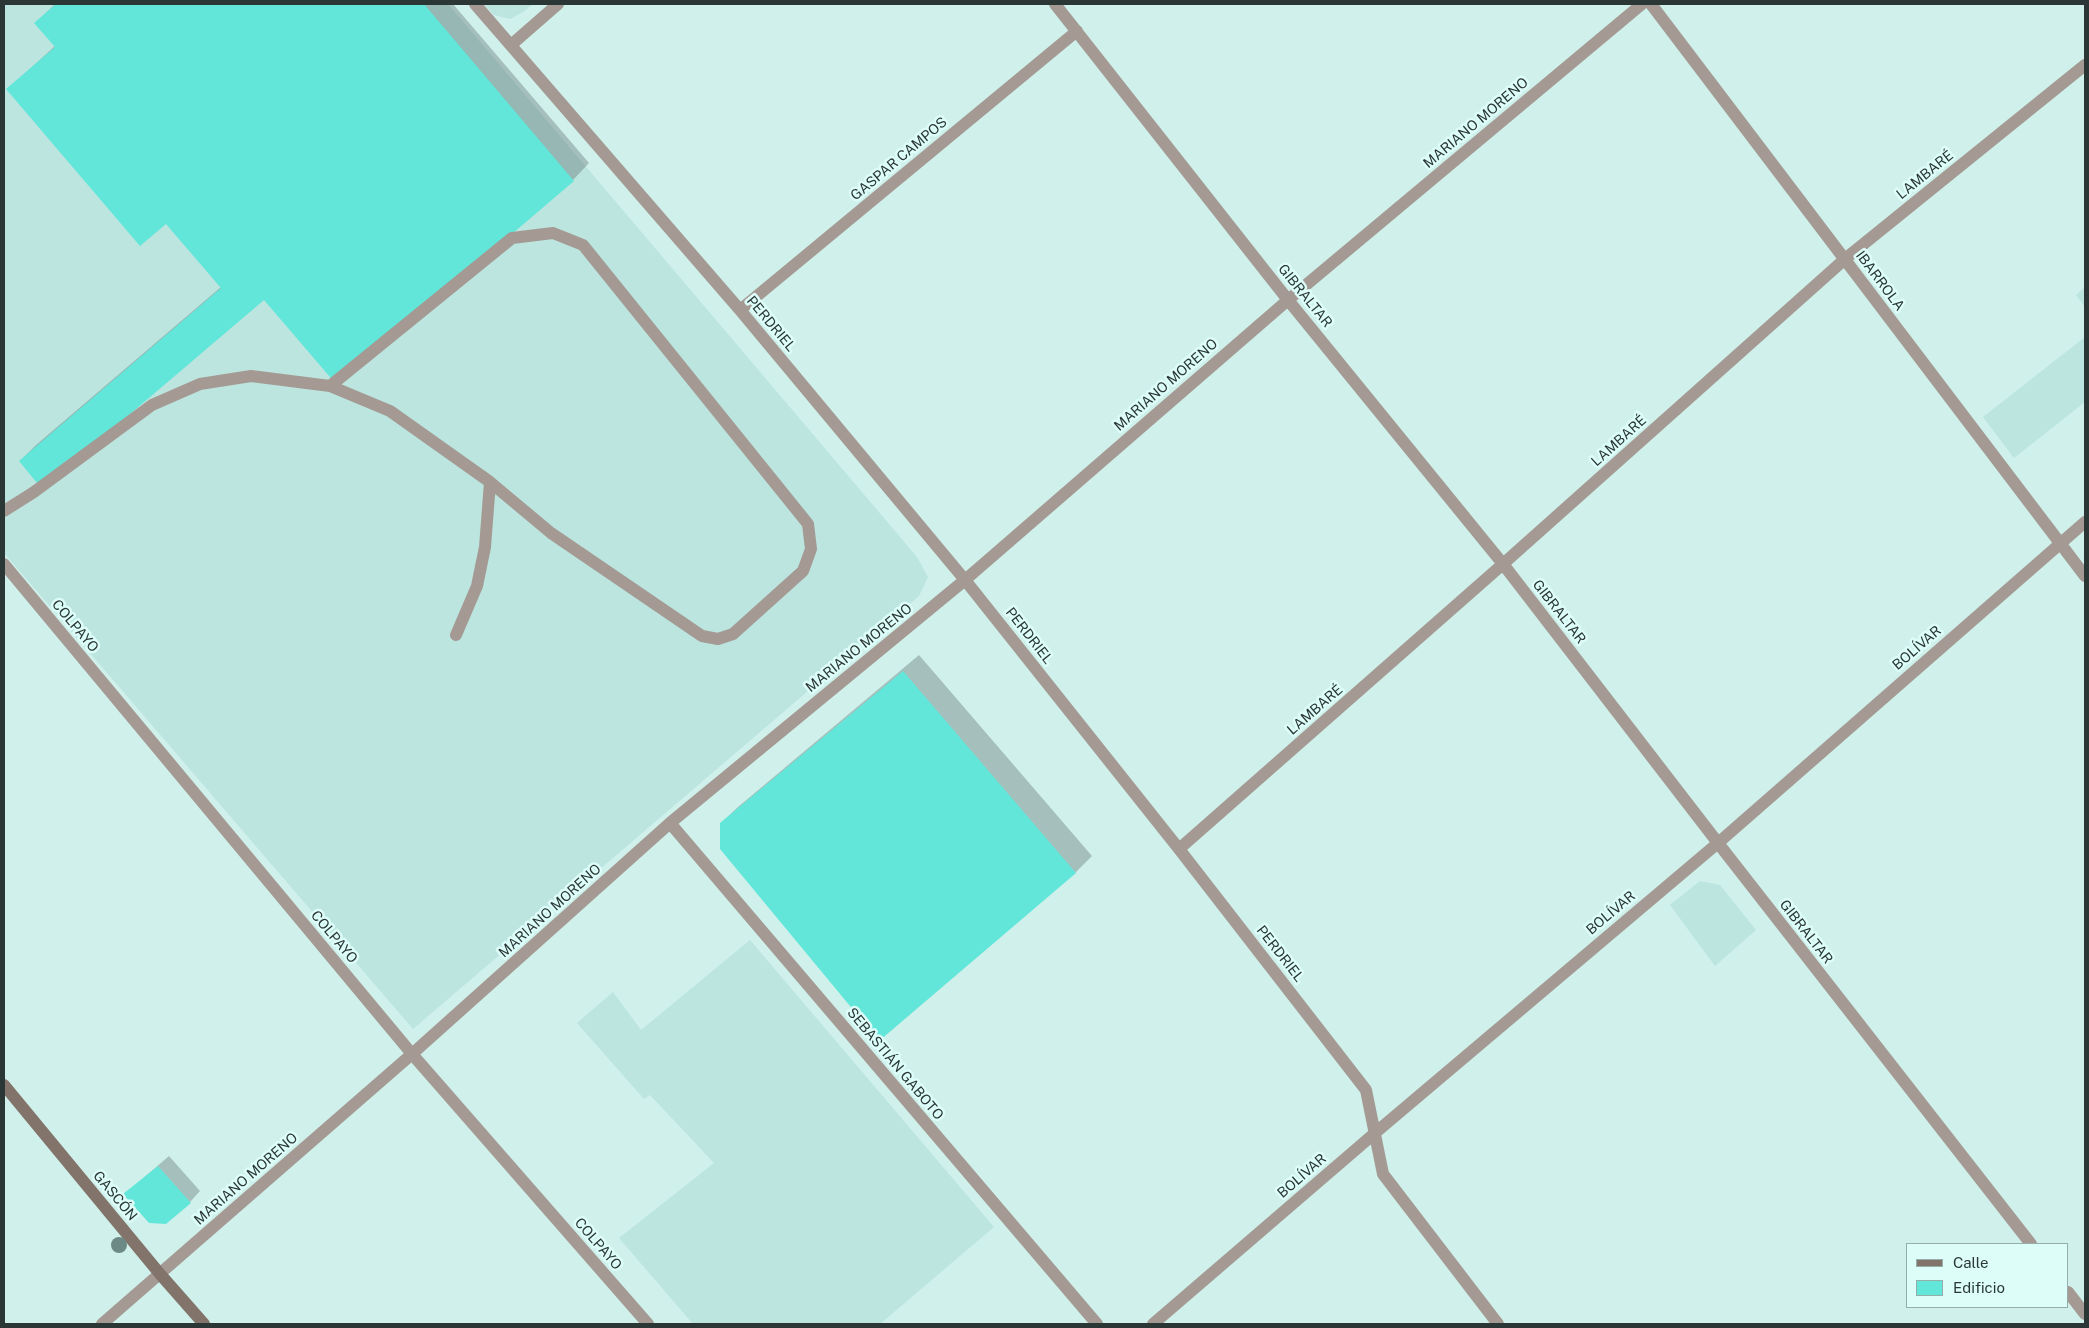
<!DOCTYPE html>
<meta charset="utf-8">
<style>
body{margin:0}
#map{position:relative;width:2089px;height:1328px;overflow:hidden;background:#cff0eb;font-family:"Public Sans",sans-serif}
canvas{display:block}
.frame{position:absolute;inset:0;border:5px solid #2a3735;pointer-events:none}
.legend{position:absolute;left:1906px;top:1243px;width:162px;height:65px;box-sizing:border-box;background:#ddfdf9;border:1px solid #95aeab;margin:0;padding:6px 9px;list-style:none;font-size:15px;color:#2a3735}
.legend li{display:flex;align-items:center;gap:10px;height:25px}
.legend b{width:25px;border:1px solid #95aeab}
</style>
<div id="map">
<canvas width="2089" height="1328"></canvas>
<div class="frame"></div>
<ul class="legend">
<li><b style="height:6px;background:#83746b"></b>Calle</li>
<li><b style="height:14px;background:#61e6d9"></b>Edificio</li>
</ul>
</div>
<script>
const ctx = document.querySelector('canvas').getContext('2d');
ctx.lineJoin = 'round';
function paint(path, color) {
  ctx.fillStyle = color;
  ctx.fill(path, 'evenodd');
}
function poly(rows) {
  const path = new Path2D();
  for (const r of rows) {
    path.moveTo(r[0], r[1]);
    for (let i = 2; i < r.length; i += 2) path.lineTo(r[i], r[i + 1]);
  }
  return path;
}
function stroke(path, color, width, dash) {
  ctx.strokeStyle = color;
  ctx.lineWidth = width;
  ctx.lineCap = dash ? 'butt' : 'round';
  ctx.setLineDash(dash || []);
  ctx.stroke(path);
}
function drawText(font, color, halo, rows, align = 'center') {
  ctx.font = font + ' "Public Sans",sans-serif';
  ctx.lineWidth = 5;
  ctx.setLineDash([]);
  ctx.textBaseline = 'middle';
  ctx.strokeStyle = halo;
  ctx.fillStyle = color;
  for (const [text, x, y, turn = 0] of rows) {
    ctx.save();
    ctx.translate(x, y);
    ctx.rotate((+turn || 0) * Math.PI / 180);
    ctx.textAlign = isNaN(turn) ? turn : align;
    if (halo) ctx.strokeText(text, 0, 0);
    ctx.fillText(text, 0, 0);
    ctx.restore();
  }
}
paint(poly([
 [4,4,448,4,917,557,928,577,919,596,413,1029,4,553],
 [484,4,533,4,523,12,510,19,494,15],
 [2085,287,2085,307,2076,295],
 [2085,337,2085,402,2014,458,1983,417],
 [1700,881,1720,885,1756,930,1715,966,1670,905],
 [750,940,994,1227,880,1324,693,1324,619,1238,714,1163,650,1095,644,1099,577,1023,613,992,641,1030]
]), '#bce5e0');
paint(poly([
 [55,4,453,4,589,163,573,180,264,298,20,461,36,445,221,287,166,222,8,89,55,46,36,23],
 [919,655,1092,856,1075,873,721,823,738,807],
 [169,1156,200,1191,190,1202,125,1194]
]), '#0003');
paint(poly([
 [56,4,424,4,574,181,336,384,264,300,42,489,19,461,221,288,166,224,140,246,6,89,55,47,34,23],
 [903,671,1076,873,879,1041,720,849,720,823],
 [158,1166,191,1203,166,1224,149,1223,123,1194]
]), '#61e6d9');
stroke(poly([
 [4,511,34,492,152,405,200,384,251,376,330,386,390,411,490,482,551,533,702,636,718,639,733,634,803,571,811,549,808,524,583,245,553,233,512,238,330,386],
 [456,635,477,586,485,547,490,482]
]), '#a49a93', 12);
stroke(poly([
 [475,4,740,310,965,580,1179,849,1366,1090,1383,1174,1498,1324],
 [1055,4,1288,300,1503,564,1718,843,2031,1244],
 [1651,4,2085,576],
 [511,45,558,4],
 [740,310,1077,31],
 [4,564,412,1054,648,1324],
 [670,823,1097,1324],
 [1179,849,1503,564,1845,259,2085,65],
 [2068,1292,2085,1314],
 [102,1324,412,1054,670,823,965,580,1288,300,1642,4],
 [1153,1324,1375,1133,1718,843,2085,522]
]), '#a49a93', 12);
stroke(poly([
 [4,1085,160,1274,204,1324]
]), '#83746b', 12);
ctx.fillStyle = '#6d8985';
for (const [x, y] of [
 [119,1245]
]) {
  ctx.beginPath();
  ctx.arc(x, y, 8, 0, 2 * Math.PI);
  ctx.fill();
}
drawText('14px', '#2a3735', '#ddfdf9', [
 ["MARIANO MORENO",1476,123,-40],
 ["GASPAR CAMPOS",899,159,-40],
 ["LAMBARÉ",1925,175,-39],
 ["IBARROLA",1880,281,53],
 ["GIBRALTAR",1305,296,51],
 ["PERDRIEL",771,324,50],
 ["MARIANO MORENO",1166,385,-41],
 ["LAMBARÉ",1619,441,-42],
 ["GIBRALTAR",1559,612,52],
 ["COLPAYO",75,626,50],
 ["PERDRIEL",1029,636,52],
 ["MARIANO MORENO",859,648,-39],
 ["BOLÍVAR",1917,648,-41],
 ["LAMBARÉ",1315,710,-41],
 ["MARIANO MORENO",550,911,-42],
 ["BOLÍVAR",1611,913,-40],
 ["GIBRALTAR",1806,932,52],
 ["COLPAYO",334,937,50],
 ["PERDRIEL",1280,954,52],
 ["SEBASTIÁN GABOTO",895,1064,50],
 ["BOLÍVAR",1302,1176,-41],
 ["MARIANO MORENO",246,1179,-41],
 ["GASCÓN",115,1196,50],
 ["COLPAYO",598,1244,49]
]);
</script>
